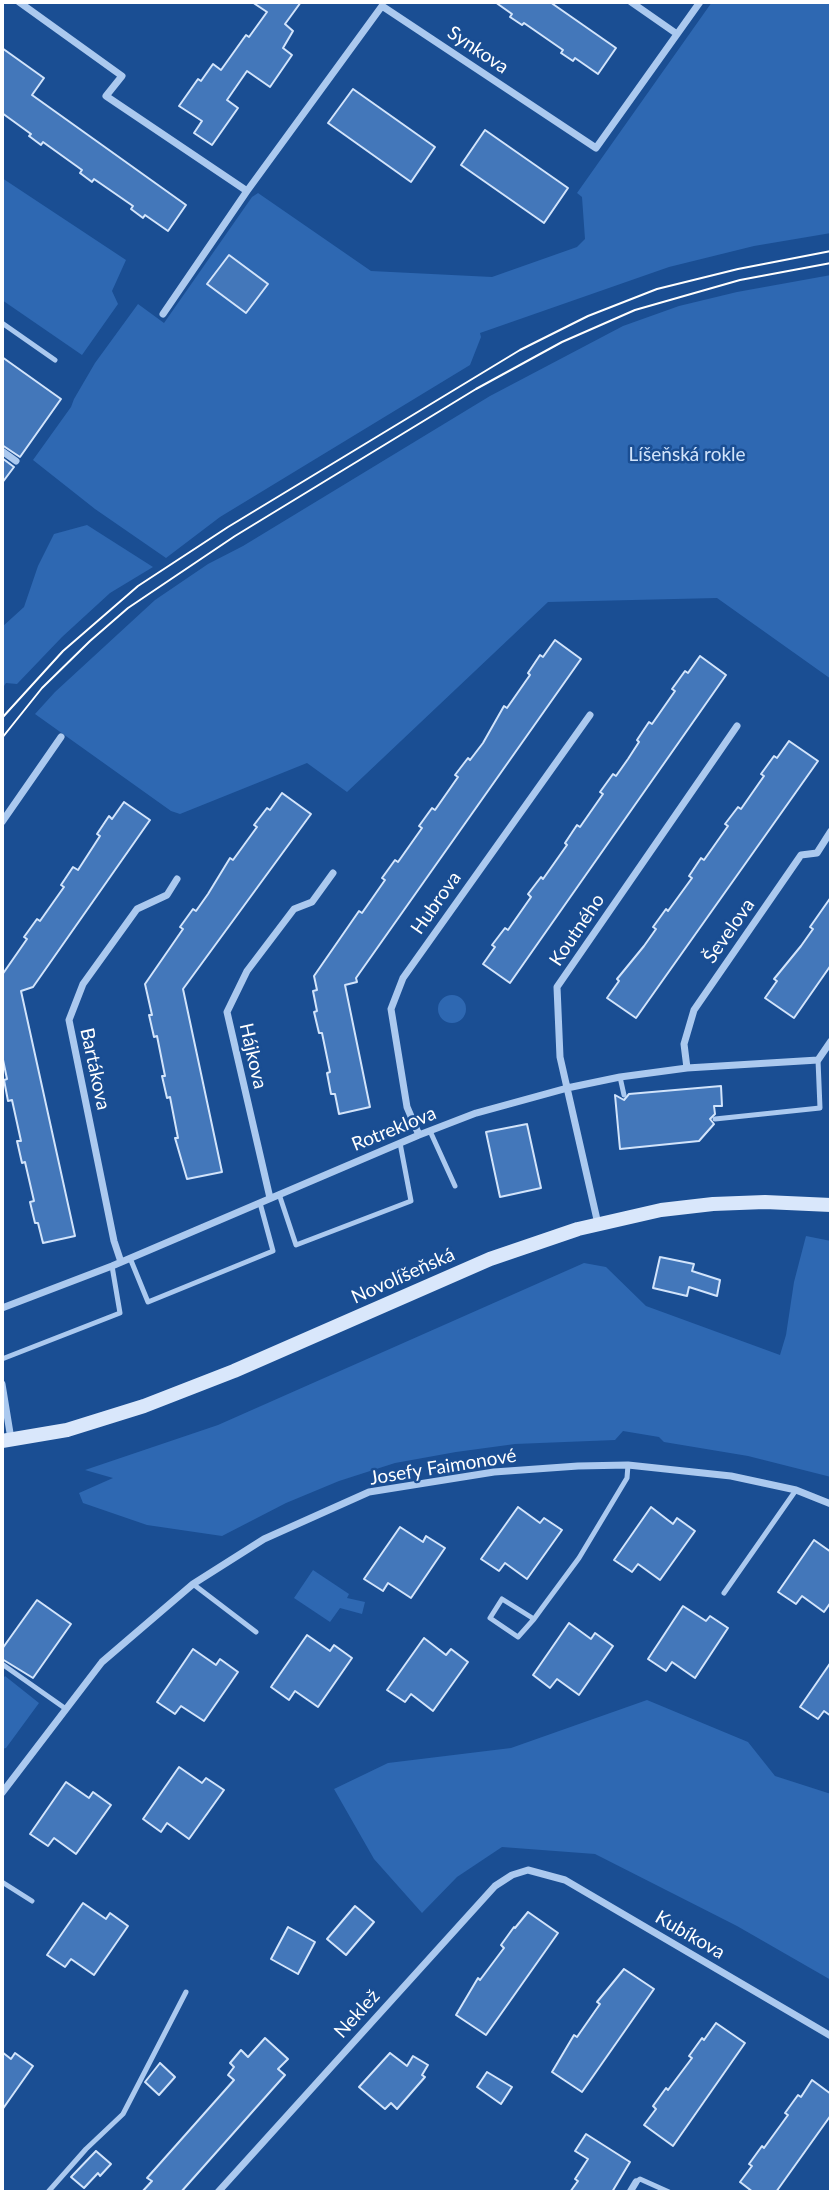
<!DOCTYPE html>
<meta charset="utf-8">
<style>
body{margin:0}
#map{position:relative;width:833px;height:2194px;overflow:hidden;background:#1a4e93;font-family:Lato,sans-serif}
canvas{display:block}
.frame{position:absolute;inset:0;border:4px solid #fff;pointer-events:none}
</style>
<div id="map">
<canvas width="833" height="2194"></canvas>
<div class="frame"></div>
</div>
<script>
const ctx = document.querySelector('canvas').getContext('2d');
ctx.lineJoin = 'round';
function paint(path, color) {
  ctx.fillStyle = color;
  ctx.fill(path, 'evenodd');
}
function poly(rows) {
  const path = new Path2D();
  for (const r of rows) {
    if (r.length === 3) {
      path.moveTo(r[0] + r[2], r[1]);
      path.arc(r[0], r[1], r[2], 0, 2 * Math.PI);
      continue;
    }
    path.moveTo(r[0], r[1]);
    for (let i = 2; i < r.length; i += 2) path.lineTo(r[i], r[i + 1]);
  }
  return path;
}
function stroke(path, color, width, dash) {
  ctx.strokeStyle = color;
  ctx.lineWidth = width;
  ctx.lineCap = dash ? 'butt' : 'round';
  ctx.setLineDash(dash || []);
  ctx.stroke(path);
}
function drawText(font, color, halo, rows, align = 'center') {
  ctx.font = font + ' Lato,sans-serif';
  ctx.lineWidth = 5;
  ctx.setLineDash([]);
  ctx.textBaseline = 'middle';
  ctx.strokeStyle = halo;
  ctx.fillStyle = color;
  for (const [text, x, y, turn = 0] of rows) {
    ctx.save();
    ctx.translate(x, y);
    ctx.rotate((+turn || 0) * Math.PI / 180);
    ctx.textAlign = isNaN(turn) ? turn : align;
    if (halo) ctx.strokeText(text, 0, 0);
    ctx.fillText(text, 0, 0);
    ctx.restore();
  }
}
paint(poly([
 [712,2,831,2,831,233,754,246,669,267,480,333,481,337,470,365,220,517,166,558,95,509,33,460,71,407,74,399,95,363,138,304,164,323,252,197,258,193,371,271,492,277,577,247,585,239,582,197,577,193],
 [2,178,126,260,112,291,118,304,82,355,2,300],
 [831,275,831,679,717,598,548,602,347,792,307,763,180,814,171,811,35,714,55,692,155,600,208,564,243,546,490,396,623,326,679,306,737,292],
 [87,525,153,567,110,593,62,637,17,684,6,683,2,689,2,627,24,607,38,566,54,534],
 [452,1009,14],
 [806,1236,831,1241,831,1477,748,1456,664,1442,659,1437,623,1431,615,1440,515,1444,456,1452,395,1463,339,1481,286,1503,222,1536,147,1525,83,1503,79,1493,113,1478,85,1470,218,1425,584,1263,606,1267,646,1306,780,1355,786,1335,794,1282],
 [313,1570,349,1594,347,1598,365,1602,362,1614,340,1608,330,1622,294,1598],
 [5,1676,39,1703,6,1748,2,1749,2,1680],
 [647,1700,748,1742,775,1776,831,1794,831,1980,737,1926,595,1854,502,1847,457,1877,422,1913,374,1859,334,1789,388,1763,511,1748]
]), '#2e68b2');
const building = poly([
 [252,2,301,2,285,24,293,31,283,48,292,55,270,87,247,71,227,100,238,108,212,145,194,133,202,121,179,106,198,79,201,81,213,64,221,70,246,35,249,37,267,12,252,2],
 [495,2,550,2,616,48,598,74,575,58,573,61,561,53,563,50,524,23,522,25,510,17,512,14,495,2],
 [2,48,44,78,32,95,186,205,168,231,145,215,143,218,131,209,133,206,94,179,92,182,80,173,82,170,43,142,41,145,29,136,31,134,2,113,2,48],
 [353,89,435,147,411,182,328,123,353,89],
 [485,130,568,188,544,223,461,165,485,130],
 [229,255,268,284,246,313,207,284,229,255],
 [2,357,61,399,20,457,2,445,2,357],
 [2,458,14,467,2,483,2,458],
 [555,640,581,659,356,978,357,982,345,985,370,1107,339,1114,335,1094,331,1094,327,1073,330,1072,322,1033,319,1033,314,1012,317,1011,313,991,317,990,314,976,359,911,362,913,385,880,382,878,395,860,398,862,422,828,419,826,432,808,435,810,458,777,455,775,468,758,470,760,483,743,504,706,507,708,530,675,528,673,540,655,543,657,555,640],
 [700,656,726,675,510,983,483,964,495,947,492,945,505,928,508,930,531,897,528,894,541,877,543,879,567,845,565,843,577,825,580,827,603,794,600,792,613,774,616,776,628,759,639,742,637,740,649,722,652,724,675,691,672,689,685,671,688,673,700,656],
 [789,741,818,761,636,1018,607,998,619,981,617,979,644,946,656,929,653,927,666,909,668,911,692,878,689,876,701,858,704,860,728,826,725,824,738,807,741,809,764,776,761,774,774,756,777,758,789,741],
 [282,793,311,814,183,989,222,1172,187,1179,175,1138,178,1138,170,1097,167,1098,162,1076,165,1076,157,1036,154,1037,149,1015,152,1015,145,984,183,929,180,927,193,909,196,911,208,894,230,858,233,860,257,827,254,825,267,808,270,810,282,793],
 [124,802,150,820,33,987,21,991,75,1236,43,1243,38,1223,35,1223,30,1202,34,1201,25,1162,22,1163,17,1141,21,1141,12,1100,8,1101,4,1080,7,1079,2,1055,2,975,27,939,24,937,37,919,40,921,64,887,61,885,73,867,78,870,100,836,97,834,109,816,112,819,124,802],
 [831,897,831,965,794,1018,765,998,777,981,774,979,801,946,813,929,810,927,831,897],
 [721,1086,722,1106,714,1106,715,1114,710,1119,714,1124,699,1141,620,1149,615,1095,624,1100,629,1094,721,1086],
 [527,1124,541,1188,500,1197,486,1132,527,1124],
 [660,1257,694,1264,692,1271,720,1280,717,1296,689,1287,687,1296,653,1288,660,1257],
 [518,1507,540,1523,544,1518,562,1530,527,1579,505,1563,499,1571,481,1559,518,1507],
 [651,1507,673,1524,677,1518,695,1531,660,1580,638,1564,632,1572,614,1560,651,1507],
 [400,1527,423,1542,426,1536,445,1548,411,1598,388,1583,383,1591,364,1579,400,1527],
 [814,1540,831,1552,831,1602,824,1612,802,1596,796,1604,778,1592,814,1540],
 [37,1600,71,1624,33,1678,2,1659,2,1649,37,1600],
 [683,1606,706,1621,710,1616,728,1628,695,1678,672,1662,666,1671,648,1659,683,1606],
 [569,1623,591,1639,595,1633,613,1646,579,1695,557,1679,550,1688,533,1675,569,1623],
 [307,1635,330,1651,334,1645,352,1658,318,1707,295,1691,289,1700,271,1687,307,1635],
 [424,1638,446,1655,451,1649,468,1662,433,1711,411,1694,405,1702,387,1690,424,1638],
 [193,1649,216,1665,220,1659,238,1672,204,1721,181,1706,175,1714,157,1702,193,1649],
 [831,1662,831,1716,824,1711,818,1719,800,1707,831,1662],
 [179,1767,202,1783,206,1778,224,1790,189,1839,167,1823,161,1832,143,1819,179,1767],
 [66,1782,89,1798,93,1792,111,1805,76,1854,54,1838,48,1846,30,1834,66,1782],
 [83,1903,106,1919,110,1913,128,1926,94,1975,71,1959,65,1967,47,1955,83,1903],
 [355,1906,374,1922,346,1955,327,1939,355,1906],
 [528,1912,558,1933,486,2035,456,2015,478,1978,480,1980,504,1948,501,1945,514,1927,515,1928,528,1912],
 [288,1927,315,1942,298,1974,271,1959,288,1927],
 [624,1969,654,1989,582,2092,552,2072,574,2035,577,2037,600,2004,597,2002,624,1969],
 [716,2023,745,2043,673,2146,644,2125,656,2109,653,2106,666,2088,668,2090,692,2058,689,2056,702,2038,704,2040,716,2023],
 [265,2038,288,2059,278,2069,285,2075,181,2192,142,2192,152,2181,147,2178,234,2080,228,2075,234,2067,230,2063,241,2050,248,2057,265,2038],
 [2,2052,11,2059,15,2053,33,2066,2,2110,2,2052],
 [390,2053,407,2066,413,2056,428,2065,422,2075,425,2077,397,2109,391,2103,385,2109,359,2087,390,2053],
 [160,2063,175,2077,159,2095,145,2082,160,2063],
 [487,2072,512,2087,501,2104,477,2087,487,2072],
 [812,2080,831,2094,831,2115,776,2192,753,2192,740,2182,752,2166,749,2164,762,2146,764,2148,788,2115,785,2113,798,2095,801,2097,812,2080],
 [586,2134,630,2162,612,2192,570,2192,578,2181,575,2179,588,2159,575,2151,586,2134],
 [96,2151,111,2164,100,2176,98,2173,84,2188,71,2177,96,2151]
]);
paint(building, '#4377ba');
stroke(building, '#d2e4fb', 2);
stroke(poly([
 [2,323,55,360],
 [620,1077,624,1095],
 [715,1119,820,1108,818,1060],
 [430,1131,455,1186],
 [279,1194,296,1245,411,1201,400,1143],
 [130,1258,148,1302,273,1251,260,1203],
 [2,1359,120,1313,112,1266],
 [193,1584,256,1632],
 [724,1593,796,1490],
 [534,1619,502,1599,490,1618,518,1637,534,1619,542,1608,579,1558,627,1478,628,1465],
 [2,1664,66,1709],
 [2,1882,32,1901],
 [636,2182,640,2179,669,2192],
 [48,2192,86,2149,123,2114,186,1992]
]), '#abc9ef', 5);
stroke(poly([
 [19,2,122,76,106,96,247,191],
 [631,2,677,34],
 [163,314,247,191,382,6,596,148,700,2],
 [2,451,16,461],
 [2,822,61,737],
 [687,1068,684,1044,694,1010,801,855,817,853,831,831],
 [419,1135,407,1107,391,1009,403,978,590,715],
 [270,1198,227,1012,247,971,294,909,312,902,333,873],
 [598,1224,560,1057,557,987,737,726],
 [121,1262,114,1241,69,1020,83,984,137,909,167,895,177,879],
 [2,1308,112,1266,419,1135,476,1113,567,1088,620,1077,687,1068,818,1060,831,1041],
 [2,1384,11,1439],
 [2,1793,102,1662,193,1584,264,1539,369,1492,494,1472,578,1466,628,1465,731,1476,796,1490,831,1504],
 [218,2192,495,1886,512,1875,528,1870,565,1880,831,2036],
 [630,2192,636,2182]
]), '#abc9ef', 7);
stroke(poly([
 [2,1441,67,1430,144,1406,234,1371,490,1259,578,1229,661,1210,713,1204,765,1202,831,1205]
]), '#d9e7fb', 14);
stroke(poly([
 [2,718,63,651,138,586,228,527,520,350,588,316,657,289,738,269,831,251],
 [2,738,42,688,90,641,128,608,235,536,476,389,562,342,635,310,740,280,831,263]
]), '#fff', 2);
drawText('19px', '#fff', '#1a4e93', [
 ["Synkova",478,50,34],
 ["Hubrova",436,903,-55],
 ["Koutného",577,930,-56],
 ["Ševelova",729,931,-55],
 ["Hájkova",253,1056,77],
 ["Bartákova",95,1069,78],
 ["Rotreklova",394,1129,-22],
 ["Novolíšeňská",403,1276,-24],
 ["Josefy Faimonové",443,1467,-9],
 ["Kubíkova",690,1935,30],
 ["Neklež",357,2014,-48]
]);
drawText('19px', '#d2e4fb', '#1a4e93', [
 ["Líšeňská rokle",687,455]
]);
</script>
